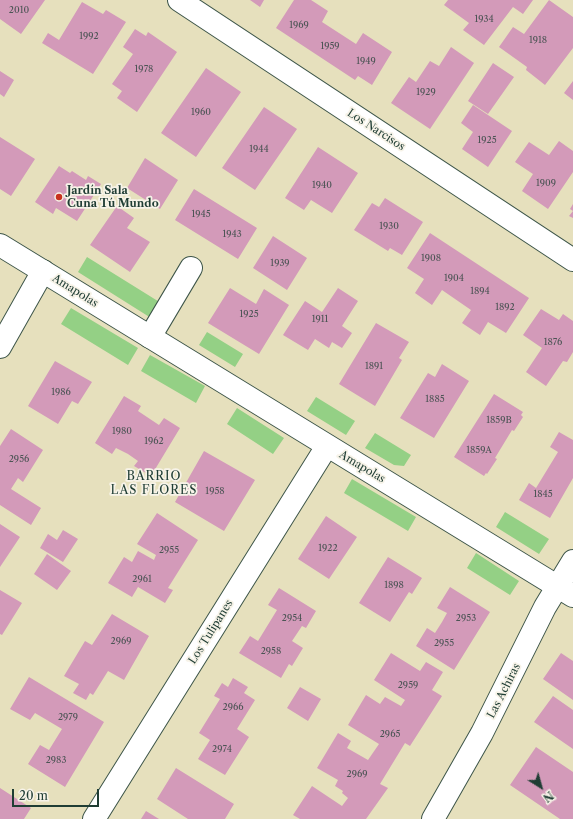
<!DOCTYPE html>
<meta charset="utf-8">
<style>
body{margin:0}
#map{position:relative;width:573px;height:819px;overflow:hidden;background:#e6e0bd;font-family:"Libre Caslon Text",serif}
canvas{display:block}
.north{position:absolute;left:521px;top:767px;width:40px;height:40px;-webkit-text-stroke:3px #f7f3e8;paint-order:stroke;rotate:143deg;font-size:11px;font-weight:700;line-height:16px;text-align:center;color:#1f3d34}
.north::after{content:'';display:block;margin:auto;width:14px;height:18px;background:#1f3d34;clip-path:polygon(50% 0,100% 100%,50% 72%,0 100%)}
.scale{position:absolute;left:12px;top:789px;width:87px;height:18px;box-sizing:border-box;border:2px solid #1f3d34;border-top:0;padding-left:5px;font-size:12px;line-height:14px;white-space:nowrap;color:#1f3d34;-webkit-text-stroke:3px #f7f3e8;paint-order:stroke}
</style>
<div id="map">
<canvas width="573" height="819"></canvas>
<div class="north">N</div>
<div class="scale">20 m</div>
</div>
<script>
const ctx = document.querySelector('canvas').getContext('2d');
ctx.lineJoin = 'round';
function paint(path, color) {
  ctx.fillStyle = color;
  ctx.fill(path, 'evenodd');
}
function poly(rows) {
  const path = new Path2D();
  for (const r of rows) {
    path.moveTo(r[0], r[1]);
    for (let i = 2; i < r.length; i += 2) path.lineTo(r[i], r[i + 1]);
  }
  return path;
}
function stroke(path, color, width, dash) {
  ctx.strokeStyle = color;
  ctx.lineWidth = width;
  ctx.lineCap = dash ? 'butt' : 'round';
  ctx.setLineDash(dash || []);
  ctx.stroke(path);
}
function drawText(font, color, halo, rows, align = 'center') {
  ctx.font = font + ' "Libre Caslon Text",serif';
  ctx.lineWidth = 3.5;
  ctx.setLineDash([]);
  ctx.textBaseline = 'middle';
  ctx.strokeStyle = halo;
  ctx.fillStyle = color;
  for (const [text, x, y, turn = 0] of rows) {
    ctx.save();
    ctx.translate(x, y);
    ctx.rotate((+turn || 0) * Math.PI / 180);
    ctx.textAlign = isNaN(turn) ? turn : align;
    if (halo) ctx.strokeText(text, 0, 0);
    ctx.fillText(text, 0, 0);
    ctx.restore();
  }
}
paint(poly([
 [87,257,161,303,151,318,78,272],
 [71,308,138,348,128,365,61,324],
 [207,332,243,354,235,367,199,345],
 [150,355,205,386,196,403,141,371],
 [316,397,355,421,346,435,307,411],
 [237,408,284,438,273,454,227,424],
 [375,433,411,455,404,466,394,465,365,448],
 [352,479,416,517,408,531,344,493],
 [505,512,549,539,539,554,496,527],
 [476,553,519,581,510,595,467,568]
]), '#94d085');
paint(poly([
 [0,0,45,0,21,34,0,19],
 [250,0,264,0,260,7],
 [294,0,311,0,328,11,322,22,356,44,363,33,392,52,372,85,358,76,355,80,276,28],
 [448,0,533,0,523,14,513,7,484,45,463,30,469,23,444,5],
 [549,0,573,17,573,48,545,85,526,70,527,67,499,47,513,27,524,34],
 [82,2,103,14,106,10,126,22,93,74,42,43,48,33,59,40],
 [135,29,146,36,148,32,177,52,137,112,117,98,122,91,112,84,133,54,123,47],
 [451,47,474,63,430,129,391,103,409,77,416,82,430,61,439,66],
 [493,63,514,77,488,114,468,101],
 [206,68,241,92,196,157,161,133],
 [0,71,14,80,4,97,0,94],
 [573,81,573,100,564,93],
 [473,105,512,131,488,167,462,149,473,132,461,123],
 [264,107,297,129,255,190,222,168],
 [0,137,35,159,11,196,0,189],
 [559,141,573,151,573,172,548,209,522,191,533,174,515,162,529,142,549,155],
 [318,147,358,173,332,213,311,200,304,210,285,198],
 [145,158,178,180,160,209,127,188],
 [59,166,70,173,72,171,86,180,88,176,101,184,77,221,56,208,53,214,35,202],
 [194,189,257,228,238,259,175,220],
 [385,198,423,222,402,255,390,248,388,251,354,230,372,203,379,207],
 [573,204,573,218,569,216,573,211,570,209],
 [117,206,134,218,127,228,150,242,130,272,90,245],
 [430,233,529,298,506,333,488,322,480,335,462,323,471,310,442,290,432,305,415,293,424,279,407,268],
 [273,236,307,258,287,290,253,268],
 [230,288,256,304,264,289,289,305,259,354,208,323],
 [338,288,358,301,342,326,352,333,342,348,332,342,329,348,315,339,308,350,283,335,305,301,322,312],
 [541,309,559,320,563,314,573,321,573,352,567,362,563,361,546,386,526,372,542,348,523,335],
 [376,323,409,342,399,358,402,360,375,406,339,384],
 [55,361,92,382,78,404,72,401,58,424,28,406],
 [442,364,469,381,434,438,400,418,428,373,435,377],
 [494,394,523,412,521,415,523,417,514,431,512,430,495,458,497,459,487,474,486,473,484,476,454,457],
 [124,396,141,406,138,411,159,425,164,418,180,428,151,476,134,466,138,461,128,454,116,448,112,454,95,443],
 [11,429,43,450,23,482,18,478,11,489,41,508,31,525,0,505,0,446],
 [559,432,573,440,573,478,550,518,519,500,529,483,536,488,558,452,550,447],
 [204,451,255,480,224,531,175,502],
 [157,513,198,540,168,588,173,590,165,603,138,587,132,597,108,583,124,557,132,562,138,551,154,560,156,555,137,544],
 [326,516,357,537,329,579,298,559],
 [0,524,20,537,0,567],
 [63,530,78,539,63,562,40,548,48,534,57,540],
 [47,554,71,571,57,590,34,574],
 [388,557,422,578,412,594,409,592,390,622,359,603],
 [450,587,490,612,454,670,416,646,427,628,435,633,442,622,447,613,437,608],
 [279,588,316,611,306,628,302,626,292,641,303,648,292,666,289,664,281,678,239,653,250,636,258,641,277,610,268,605],
 [0,590,22,603,2,635,0,634],
 [112,614,149,636,124,680,108,671,93,695,90,693,86,700,73,693,79,684,64,676,85,641,92,645],
 [391,653,420,671,426,662,443,672,432,690,442,696,410,746,405,743,380,784,388,788,366,819,300,819,293,815,312,786,342,806,348,798,342,793,343,791,335,786,338,780,317,768,338,733,351,741,347,748,368,760,379,744,348,725,366,695,380,704,385,697,401,706,405,700,374,680],
 [561,653,573,661,573,700,543,679],
 [29,677,104,722,65,787,28,764,40,745,49,750,62,729,35,713,30,720,10,709],
 [233,678,248,687,244,693,255,700,237,729,249,737,225,775,198,759,210,740,199,733,220,699,214,696,222,683,228,687],
 [300,687,321,699,308,721,287,708],
 [553,696,573,710,573,749,534,722],
 [536,747,573,772,573,819,560,819,510,785],
 [176,768,234,804,225,819,188,819,157,799],
 [0,788,31,808,24,819,0,819],
 [146,811,159,819,141,819]
]), '#d39ab9');
const minor = poly([
 [179,0,573,260],
 [150,337,191,268],
 [0,347,43,271],
 [94,819,327,446],
 [433,819,482,733,545,607,573,561]
]);
const tertiary = poly([
 [0,245,573,596]
]);
stroke(minor, '#3d5549', 24);
stroke(tertiary, '#3d5549', 24);
stroke(minor, '#fff', 22);
stroke(tertiary, '#fff', 22);
for (const [x, y, r, color] of [
 [59,197,4,"#c8321e"]
]) {
  const dot = new Path2D();
  dot.arc(x, y, r, 0, 2 * Math.PI);
  ctx.fillStyle = color;
  ctx.fill(dot);
  stroke(dot, '#f7f3e8', 1.5);
}
drawText('9px', '#4c5455', null, [
 ["2010",19,10],
 ["1934",484,19],
 ["1969",299,25],
 ["1992",89,36],
 ["1918",538,40],
 ["1959",330,46],
 ["1949",366,61],
 ["1978",144,69],
 ["1929",426,92],
 ["1960",201,112],
 ["1925",487,140],
 ["1944",259,149],
 ["1909",546,183],
 ["1940",322,185],
 ["1945",201,214],
 ["1930",389,226],
 ["1943",232,234],
 ["1908",431,258],
 ["1939",280,263],
 ["1904",454,278],
 ["1894",480,291],
 ["1892",505,307],
 ["1925",249,314],
 ["1911",320,319],
 ["1876",553,342],
 ["1891",374,366],
 ["1986",61,392],
 ["1885",435,399],
 ["1859B",499,420],
 ["1980",122,431],
 ["1962",154,441],
 ["1859A",479,450],
 ["2956",19,459],
 ["1958",215,491],
 ["1845",543,494],
 ["1922",328,548],
 ["2955",169,550],
 ["2961",142,579],
 ["1898",394,585],
 ["2954",292,618],
 ["2953",466,618],
 ["2969",121,641],
 ["2955",444,643],
 ["2958",271,651],
 ["2959",408,685],
 ["2966",233,707],
 ["2979",68,717],
 ["2965",390,734],
 ["2974",222,749],
 ["2983",56,760],
 ["2969",357,774]
]);
drawText('11px', '#1f3d34', '#f7f3e8', [
 ["Los Narcisos",376,130,33],
 ["Amapolas",75,291,32],
 ["Amapolas",362,467,31],
 ["Los Tulipanes",211,632,-58],
 ["Las Achiras",504,691,-63]
]);
drawText('bold 11px', '#1f3d34', '#f7f3e8', [
 ["Jardín Sala",67,191],
 ["Cuna Tú Mundo",67,204]
], 'left');
ctx.letterSpacing = '1px';
drawText('12px', '#1f3d34', '#f7f3e8', [
 ["BARRIO",154,477],
 ["LAS FLORES",154,491]
]);
ctx.letterSpacing = '0px';
</script>
